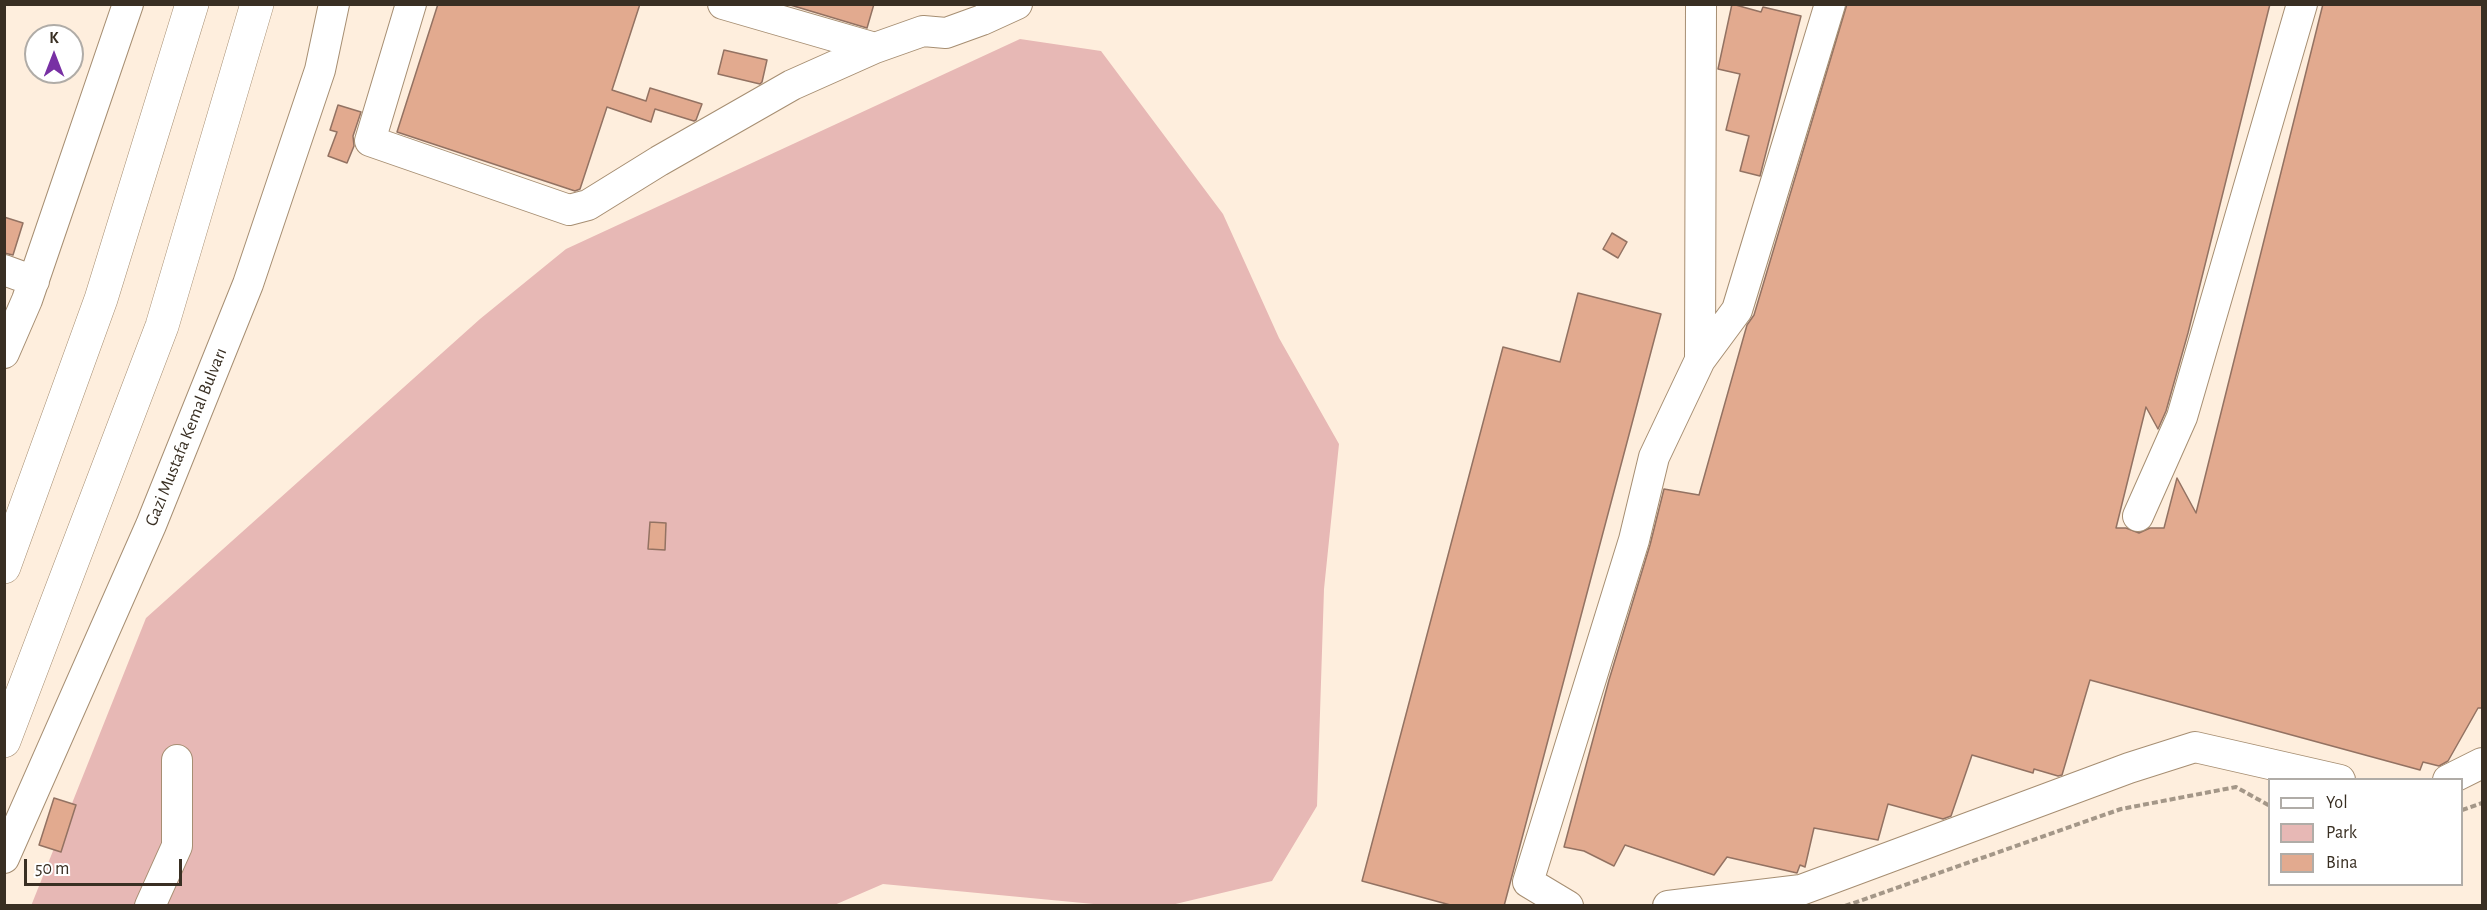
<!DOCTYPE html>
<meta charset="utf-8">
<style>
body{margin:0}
#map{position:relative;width:2487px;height:910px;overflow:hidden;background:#feeedd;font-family:"Alegreya Sans",sans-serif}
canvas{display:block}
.frame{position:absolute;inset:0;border:6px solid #392f23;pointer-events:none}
.legend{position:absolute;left:2268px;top:778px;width:195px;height:108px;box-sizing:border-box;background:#fff;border:2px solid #b0aca7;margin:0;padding:8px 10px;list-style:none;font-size:18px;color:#392f23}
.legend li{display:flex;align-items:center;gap:12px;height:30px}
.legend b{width:30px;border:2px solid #b0aca7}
.north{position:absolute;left:24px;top:24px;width:60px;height:60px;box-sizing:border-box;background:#fff;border:2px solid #b0aca7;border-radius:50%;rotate:0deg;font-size:16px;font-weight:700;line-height:24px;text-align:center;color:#392f23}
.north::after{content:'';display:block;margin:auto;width:21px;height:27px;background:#7830a4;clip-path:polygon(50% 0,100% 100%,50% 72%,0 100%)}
.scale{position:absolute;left:24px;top:859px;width:158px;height:27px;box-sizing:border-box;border:3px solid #392f23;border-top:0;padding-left:8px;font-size:18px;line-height:21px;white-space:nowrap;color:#392f23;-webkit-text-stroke:4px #fff;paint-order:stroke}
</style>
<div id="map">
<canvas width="2487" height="910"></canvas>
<div class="frame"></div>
<ul class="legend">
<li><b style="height:8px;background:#fff"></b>Yol</li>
<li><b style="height:16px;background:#e7b8b5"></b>Park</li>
<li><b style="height:16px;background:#e2aa8f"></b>Bina</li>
</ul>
<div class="north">K</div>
<div class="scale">50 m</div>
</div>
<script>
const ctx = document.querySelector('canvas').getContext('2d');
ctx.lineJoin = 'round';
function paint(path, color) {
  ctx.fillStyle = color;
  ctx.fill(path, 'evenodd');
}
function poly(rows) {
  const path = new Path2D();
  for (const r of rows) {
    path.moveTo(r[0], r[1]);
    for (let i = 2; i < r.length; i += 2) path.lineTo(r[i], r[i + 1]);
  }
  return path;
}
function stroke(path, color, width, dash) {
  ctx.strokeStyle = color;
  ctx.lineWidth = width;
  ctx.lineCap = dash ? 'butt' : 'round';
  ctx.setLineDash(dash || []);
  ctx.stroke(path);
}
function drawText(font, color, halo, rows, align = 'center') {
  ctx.font = font + ' "Alegreya Sans",sans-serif';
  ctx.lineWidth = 4.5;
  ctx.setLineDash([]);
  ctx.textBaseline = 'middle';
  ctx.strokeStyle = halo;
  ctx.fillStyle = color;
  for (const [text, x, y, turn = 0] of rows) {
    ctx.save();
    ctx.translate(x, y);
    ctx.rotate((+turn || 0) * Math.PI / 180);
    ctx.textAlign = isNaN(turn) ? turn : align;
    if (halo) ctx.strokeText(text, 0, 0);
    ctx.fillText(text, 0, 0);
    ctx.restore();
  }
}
paint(poly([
 [1020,39,1101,51,1223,214,1279,338,1339,444,1324,589,1317,806,1272,881,1167,906,1104,905,883,884,832,906,31,906,146,618,480,319,566,249]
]), '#e7b8b5');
const building = poly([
 [438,4,640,4,612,90,646,101,650,88,702,104,696,120,694,121,655,109,651,122,607,107,580,189,575,191,397,132,438,4],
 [787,4,874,4,867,28,787,4],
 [1732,4,1761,12,1763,7,1801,16,1760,176,1740,171,1749,136,1726,130,1740,74,1718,69,1732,4],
 [1847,4,2270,4,2188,333,2166,411,2158,429,2146,407,2116,528,2126,528,2139,533,2150,528,2164,528,2177,478,2196,513,2323,4,2482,4,2482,708,2478,708,2448,761,2439,766,2423,762,2420,770,2090,680,2062,775,2058,776,2034,769,2033,773,1972,755,1951,816,1943,819,1888,804,1878,840,1814,828,1805,867,1800,865,1797,873,1727,857,1714,875,1625,845,1614,866,1584,851,1564,847,1609,680,1650,545,1664,489,1699,495,1747,325,1754,315,1847,4],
 [724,50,767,60,762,82,760,84,718,74,724,50],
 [338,105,361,112,353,136,354,146,347,163,328,156,337,132,330,130,338,105],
 [4,217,23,223,13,255,4,253,4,217],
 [1612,233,1627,242,1618,258,1603,249,1612,233],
 [1578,293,1661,314,1504,906,1454,906,1362,881,1503,347,1560,362,1578,293],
 [650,522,666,523,665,550,648,549,650,522],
 [54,798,76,805,61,852,39,845,54,798]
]);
paint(building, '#e2aa8f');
stroke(building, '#937262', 1.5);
const minor = poly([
 [411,4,370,141,569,210,588,205,659,161,792,85,875,48,923,31,946,33,982,20,1017,4],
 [723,4,875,48],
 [4,270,34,281],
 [4,353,27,300,128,4],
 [1700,360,1701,4],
 [2138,516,2182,417,2302,4],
 [2448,780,2482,763],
 [4,858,151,525,248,284,320,70,334,4],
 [150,906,177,846,177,760],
 [1568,906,1528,882,1634,540,1654,457,1700,360,1737,310,1830,4],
 [1668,906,1801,890,2129,768,2195,747,2340,780]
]);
const highway = poly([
 [4,567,101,299,192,4],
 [4,741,162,326,257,4]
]);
stroke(minor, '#a68e72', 32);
stroke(highway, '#a68e72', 34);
stroke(poly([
 [2462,810,2482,803],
 [1845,906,2121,809,2236,787,2270,806]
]), '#a49788', 4, [6, 3]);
stroke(minor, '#fff', 30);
stroke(highway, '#fff', 33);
drawText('18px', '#392f23', '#fff', [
 ["Gazi Mustafa Kemal Bulvarı",186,437,-68]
]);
</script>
